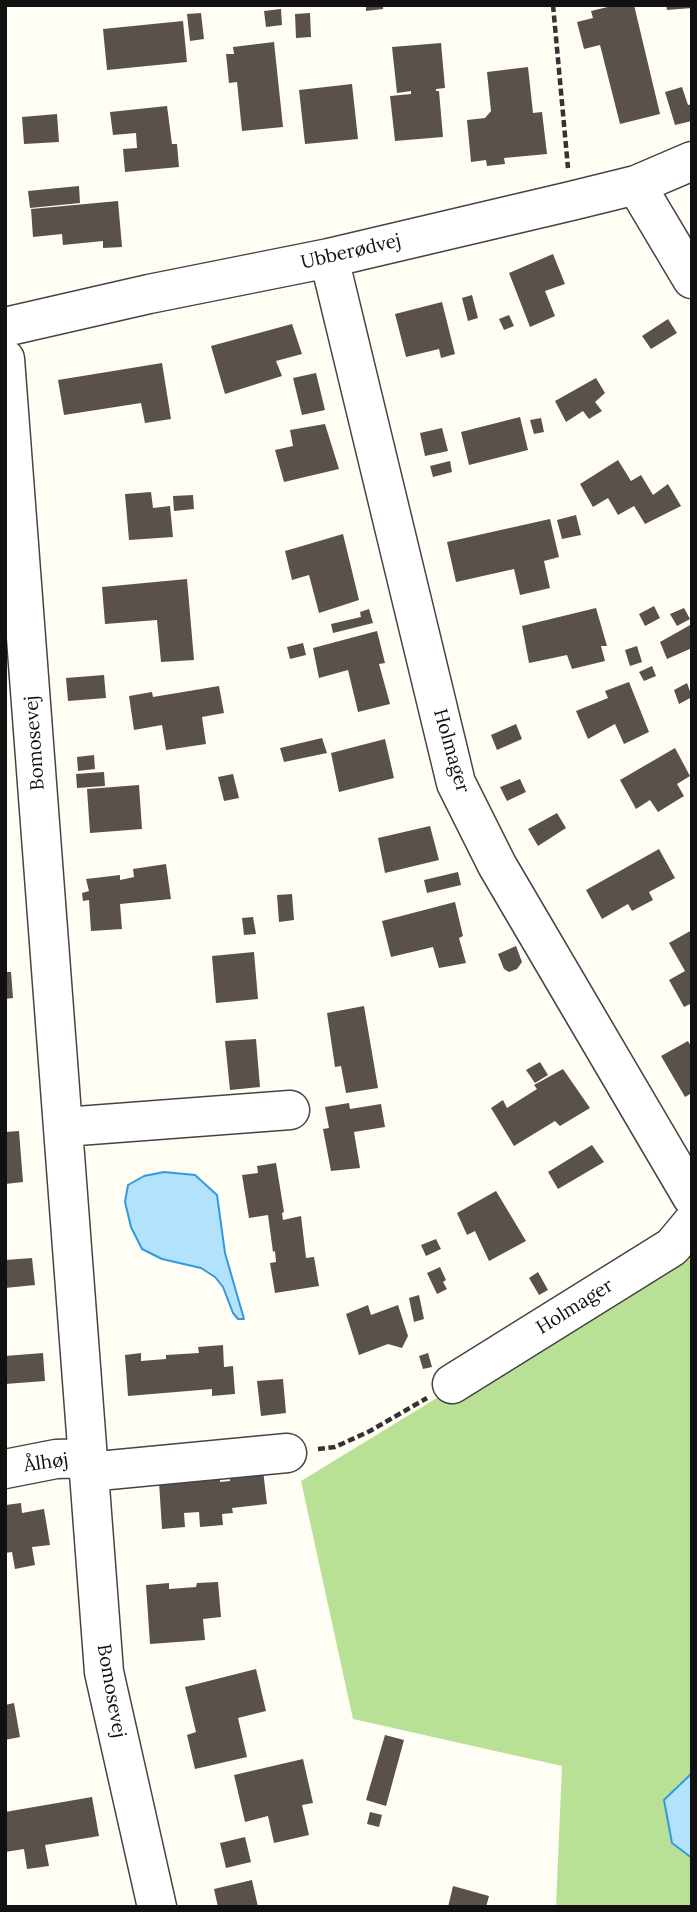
<!DOCTYPE html>
<meta charset="utf-8">
<style>
body{margin:0}
#map{position:relative;width:697px;height:1912px;overflow:hidden;background:#fffdf4;font-family:Lora,serif}
canvas{display:block}
.frame{position:absolute;inset:0;border:7px solid #111;pointer-events:none}
</style>
<div id="map">
<canvas width="697" height="1912"></canvas>
<div class="frame"></div>
</div>
<script>
const ctx = document.querySelector('canvas').getContext('2d');
ctx.lineJoin = 'round';
function paint(path, color) {
  ctx.fillStyle = color;
  ctx.fill(path, 'evenodd');
}
function poly(rows) {
  const path = new Path2D();
  for (const r of rows) {
    path.moveTo(r[0], r[1]);
    for (let i = 2; i < r.length; i += 2) path.lineTo(r[i], r[i + 1]);
  }
  return path;
}
function stroke(path, color, width, dash) {
  ctx.strokeStyle = color;
  ctx.lineWidth = width;
  ctx.lineCap = dash ? 'butt' : 'round';
  ctx.setLineDash(dash || []);
  ctx.stroke(path);
}
function drawText(font, color, halo, rows, align = 'center') {
  ctx.font = font + ' Lora,serif';
  ctx.lineWidth = 7;
  ctx.setLineDash([]);
  ctx.textBaseline = 'middle';
  ctx.strokeStyle = halo;
  ctx.fillStyle = color;
  for (const [text, x, y, turn = 0] of rows) {
    ctx.save();
    ctx.translate(x, y);
    ctx.rotate((+turn || 0) * Math.PI / 180);
    ctx.textAlign = isNaN(turn) ? turn : align;
    if (halo) ctx.strokeText(text, 0, 0);
    ctx.fillText(text, 0, 0);
    ctx.restore();
  }
}
paint(poly([
 [692,1242,692,1907,556,1907,562,1766,353,1719,301,1481]
]), '#b9e196');
const water = poly([
 [164,1172,195,1175,217,1195,225,1253,244,1319,238,1319,233,1313,223,1287,215,1277,201,1268,162,1259,142,1249,131,1227,125,1202,128,1185,144,1176,164,1172],
 [692,1773,692,1858,672,1843,664,1800,692,1773]
]);
paint(water, '#b3e2fc');
stroke(water, '#329adc', 2);
paint(poly([
 [366,5,383,5,383,9,366,11],
 [616,5,634,5,660,114,620,124,600,45,584,49,577,22,593,18,591,11],
 [666,5,692,5,692,8,667,10],
 [281,9,282,25,266,27,264,11],
 [201,13,204,39,190,41,187,14],
 [310,13,311,37,296,38,295,14],
 [183,21,187,62,107,70,103,29],
 [274,42,283,127,242,131,237,82,229,83,226,54,234,54,233,47],
 [441,43,445,88,436,89,436,91,439,91,443,137,395,141,390,96,411,94,411,91,397,93,392,47],
 [528,67,533,113,542,112,547,154,504,158,505,164,487,166,486,160,471,162,467,120,485,118,491,111,487,72],
 [352,84,358,139,305,144,299,90],
 [682,87,688,105,692,104,692,121,675,125,665,92],
 [167,106,172,144,177,144,179,167,125,172,123,149,137,148,136,133,113,135,110,112],
 [57,114,59,142,24,144,22,117],
 [79,186,80,203,30,208,28,191],
 [118,201,122,247,103,248,103,241,63,245,62,234,33,237,31,209],
 [553,254,565,284,545,291,555,316,530,327,509,273],
 [472,295,478,318,468,321,462,298],
 [442,302,455,354,441,358,439,349,406,357,395,314],
 [509,315,514,326,504,330,499,319],
 [668,319,677,333,651,349,642,336],
 [292,324,302,354,276,361,282,376,225,394,211,346],
 [162,363,171,419,145,423,141,403,64,415,58,380],
 [316,373,325,410,302,415,293,378],
 [596,378,605,393,595,402,602,411,589,419,583,411,566,422,555,401],
 [520,417,528,450,469,465,461,432],
 [541,418,544,432,534,434,530,420],
 [325,424,339,469,284,482,275,450,293,446,290,430],
 [442,428,448,451,425,456,420,433],
 [618,460,631,481,641,475,653,495,668,484,681,506,645,524,634,506,618,515,608,498,593,507,580,484],
 [450,461,452,472,433,477,430,466],
 [151,492,153,508,170,506,173,537,129,540,125,494],
 [193,495,194,509,174,511,173,496],
 [576,515,581,535,562,539,557,520],
 [550,519,559,557,544,561,550,588,520,595,514,569,456,582,447,542],
 [343,534,359,600,319,613,309,575,292,580,285,551],
 [187,579,194,660,161,662,157,620,105,624,102,587],
 [654,606,660,618,645,626,639,614],
 [596,608,607,646,601,646,605,661,572,669,567,655,529,663,522,626],
 [684,608,690,619,677,626,670,614],
 [369,609,373,623,333,633,331,624,361,617,360,612],
 [692,624,692,648,667,659,660,642],
 [377,631,385,663,379,664,390,704,358,712,348,670,319,678,313,648],
 [303,643,306,655,290,659,287,647],
 [637,646,642,662,630,666,625,650],
 [652,666,656,676,644,681,639,672],
 [104,675,106,698,68,701,66,678],
 [629,682,649,732,624,744,615,724,588,739,576,711,608,698,605,691],
 [687,683,692,697,679,704,674,690],
 [219,686,224,713,202,717,206,744,166,750,162,725,134,730,129,696,152,692,153,697],
 [516,724,522,739,497,750,491,735],
 [322,738,327,753,284,762,280,748],
 [385,739,394,778,339,792,331,753],
 [675,748,690,776,677,784,684,796,658,812,650,800,636,809,620,780],
 [94,755,95,769,78,771,77,757],
 [104,772,105,786,77,788,76,774],
 [233,774,239,798,224,801,218,777],
 [520,779,526,792,507,801,500,787],
 [139,785,142,829,90,833,87,789],
 [557,813,566,828,538,846,528,829],
 [430,826,439,860,385,873,378,838],
 [659,849,675,878,649,892,653,900,632,911,628,904,602,919,586,890],
 [166,864,171,899,120,904,122,929,91,931,89,900,83,901,82,893,89,891,86,879,120,875,120,880,134,877,133,869],
 [458,872,461,885,427,893,424,880],
 [292,894,294,920,279,922,277,895],
 [455,902,463,936,459,938,466,963,439,968,433,947,391,957,382,921],
 [253,917,256,934,244,935,242,918],
 [692,930,692,1003,684,1007,669,980,685,971,669,943],
 [516,946,522,962,517,969,509,972,504,969,498,954],
 [254,952,258,999,216,1003,212,956],
 [5,972,11,972,13,998,5,999],
 [364,1006,378,1088,346,1093,341,1066,335,1067,327,1013],
 [256,1039,260,1087,230,1090,225,1041],
 [688,1041,692,1048,692,1093,685,1097,661,1056],
 [540,1062,548,1075,535,1083,526,1070],
 [563,1069,590,1108,560,1126,555,1121,514,1146,491,1108,503,1100,507,1108,537,1089,534,1085],
 [349,1103,350,1109,381,1104,385,1127,354,1132,360,1168,331,1171,323,1129,329,1128,325,1107],
 [19,1131,23,1182,5,1184,5,1132],
 [592,1145,604,1162,558,1189,548,1172],
 [276,1163,284,1212,282,1213,283,1220,301,1216,306,1258,314,1257,319,1286,275,1293,270,1263,276,1262,275,1251,273,1252,268,1215,249,1218,242,1175,258,1173,257,1166],
 [496,1191,526,1241,489,1261,475,1231,467,1235,457,1213],
 [436,1239,441,1249,426,1256,421,1245],
 [32,1258,35,1285,5,1288,5,1260],
 [440,1267,446,1280,443,1282,447,1289,437,1294,427,1273],
 [538,1272,548,1290,539,1295,529,1278],
 [419,1295,424,1319,414,1322,409,1298],
 [368,1305,371,1315,398,1305,408,1336,402,1348,388,1344,359,1355,346,1314],
 [223,1345,224,1367,233,1366,235,1394,212,1396,212,1389,128,1396,125,1355,141,1353,141,1361,166,1359,166,1355,199,1353,198,1347],
 [43,1353,45,1381,5,1384,5,1356],
 [428,1353,432,1367,423,1369,419,1356],
 [283,1379,286,1413,261,1416,257,1381],
 [263,1470,267,1504,232,1508,233,1513,222,1514,223,1525,200,1527,199,1512,184,1513,185,1527,162,1529,159,1482,220,1477,220,1482,230,1481,229,1473],
 [21,1503,22,1513,44,1509,50,1545,32,1547,35,1565,15,1569,12,1552,5,1553,5,1515,7,1515,6,1505],
 [218,1582,221,1617,203,1619,205,1640,150,1644,146,1585,169,1583,169,1589,196,1587,197,1583],
 [256,1669,266,1711,238,1718,247,1757,195,1769,187,1735,196,1732,185,1687],
 [14,1703,20,1737,5,1740,5,1705],
 [385,1735,404,1740,386,1806,366,1800],
 [303,1759,313,1803,302,1805,309,1835,274,1843,268,1816,245,1822,234,1775],
 [92,1797,99,1836,45,1845,49,1866,27,1869,24,1849,5,1852,5,1812],
 [370,1812,382,1815,379,1827,367,1824],
 [245,1837,251,1862,226,1868,220,1843],
 [252,1880,258,1907,218,1907,214,1889],
 [453,1886,489,1896,486,1907,448,1907]
]), '#5b514c');
const minor = poly([
 [636,185,692,279],
 [329,258,456,783,497,865,692,1197],
 [5,327,149,294,329,258,571,201,636,185,692,161],
 [5,359,104,1672,157,1907],
 [64,1127,290,1110],
 [452,1384,672,1247,692,1223],
 [5,1469,56,1459,87,1458],
 [88,1472,287,1453]
]);
stroke(minor, '#444', 41);
stroke(poly([
 [553,5,568,168],
 [318,1449,335,1447,370,1431,427,1398]
]), '#333', 4.5, [7, 3.5]);
stroke(minor, '#fff', 38);
drawText('19px', '#111', '#fff', [
 ["Ubberødvej",351,252,-13],
 ["Bomosevej",35,743,-94],
 ["Holmager",451,751,74],
 ["Holmager",575,1307,-32],
 ["Ålhøj",46,1463,-8],
 ["Bomosevej",111,1691,80]
]);
</script>
